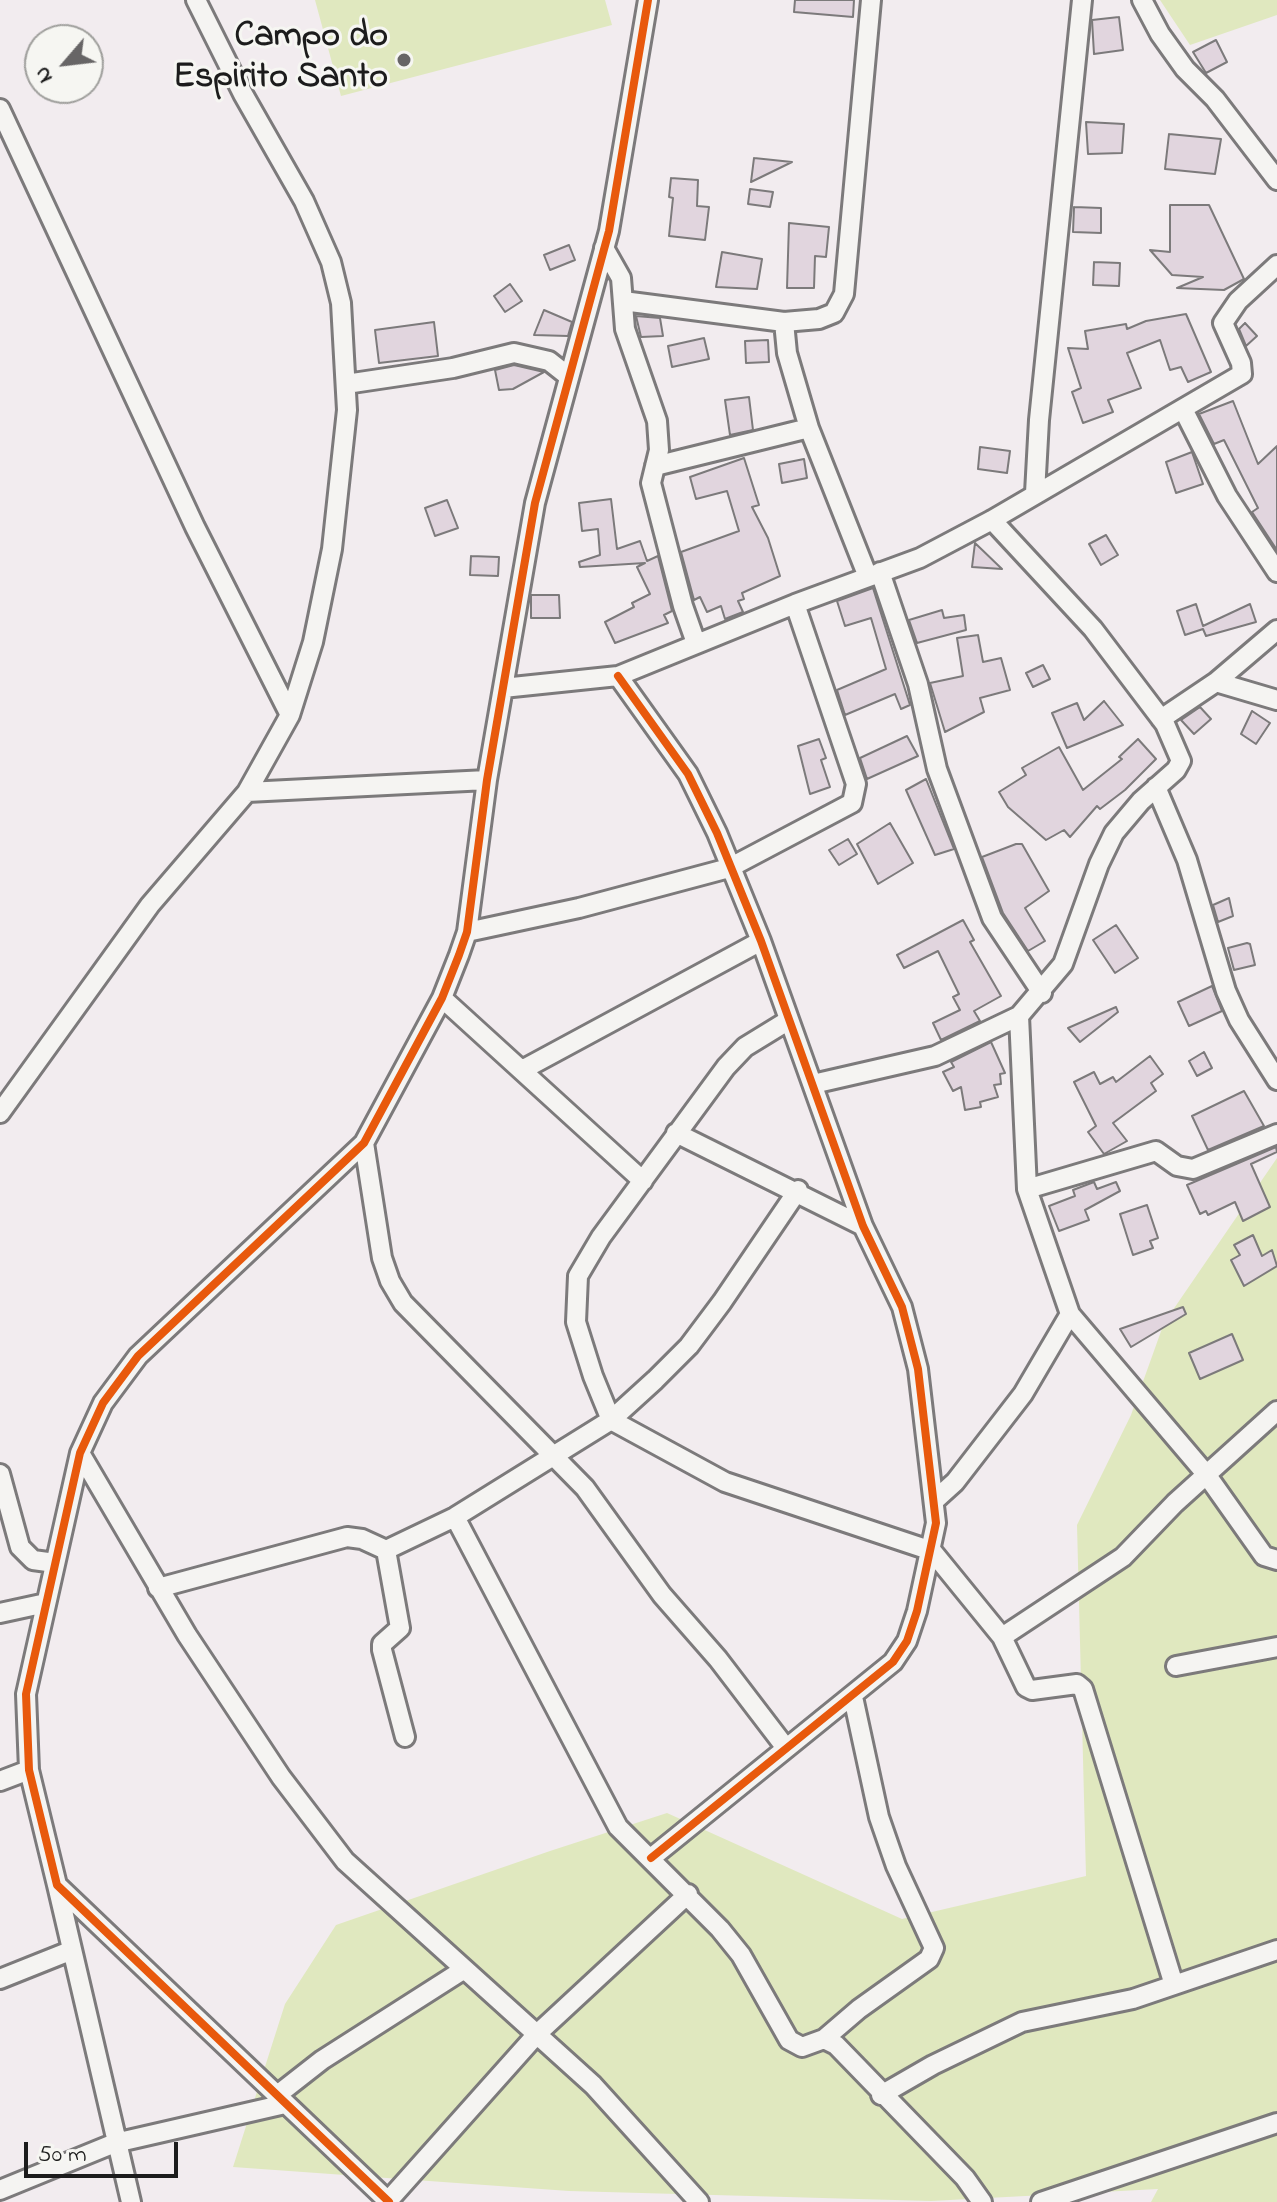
<!DOCTYPE html>
<style>
body{margin:0}
#map{position:relative;width:1277px;height:2202px;overflow:hidden;background:#f2ecef;font-family:"Indie Flower",sans-serif}
canvas{display:block}
.north{position:absolute;left:24px;top:24px;width:80px;height:80px;box-sizing:border-box;background:#f6f6f2;border:2px solid #9f9f9c;border-radius:50%;rotate:242deg;font-size:22px;font-weight:700;line-height:32px;text-align:center;color:#1c1c1c}
.north::after{content:'';display:block;margin:auto;width:28px;height:36px;background:#676566;clip-path:polygon(50% 0,100% 100%,50% 72%,0 100%)}
.scale{position:absolute;left:24px;top:2142px;width:154px;height:36px;box-sizing:border-box;border:4px solid #1c1c1c;border-top:0;padding-left:10px;font-size:24px;line-height:28px;white-space:nowrap;color:#1c1c1c;-webkit-text-stroke:6px #f6f6f2;paint-order:stroke}
</style>
<div id="map">
<canvas width="1277" height="2202"></canvas>
<div class="north">N</div>
<div class="scale">50 m</div>
</div>
<script>
const ctx = document.querySelector('canvas').getContext('2d');
ctx.lineJoin = 'round';
function paint(path, color) {
  ctx.fillStyle = color;
  ctx.fill(path, 'evenodd');
}
function poly(rows) {
  const path = new Path2D();
  for (const r of rows) {
    path.moveTo(r[0], r[1]);
    for (let i = 2; i < r.length; i += 2) path.lineTo(r[i], r[i + 1]);
  }
  return path;
}
function stroke(path, color, width, dash) {
  ctx.strokeStyle = color;
  ctx.lineWidth = width;
  ctx.lineCap = dash ? 'butt' : 'round';
  ctx.setLineDash(dash || []);
  ctx.stroke(path);
}
function drawText(font, color, halo, rows, align = 'center') {
  ctx.font = font + ' "Indie Flower",sans-serif';
  ctx.lineWidth = 6;
  ctx.setLineDash([]);
  ctx.textBaseline = 'middle';
  ctx.strokeStyle = halo;
  ctx.fillStyle = color;
  for (const [text, x, y, turn = 0] of rows) {
    ctx.save();
    ctx.translate(x, y);
    ctx.rotate((+turn || 0) * Math.PI / 180);
    ctx.textAlign = isNaN(turn) ? turn : align;
    if (halo) ctx.strokeText(text, 0, 0);
    ctx.fillText(text, 0, 0);
    ctx.restore();
  }
}
paint(poly([
 [315,0,605,0,612,25,341,96],
 [1160,0,1277,0,1277,15,1190,45],
 [1277,1158,1277,2202,1151,2202,1158,2189,931,2201,569,2191,233,2167,285,2004,336,1925,550,1851,667,1813,902,1919,1086,1876,1077,1525,1131,1415,1164,1323]
]), '#e0e8bf');
const building = poly([
 [795,0,854,0,853,17,794,12,795,0],
 [1119,17,1123,50,1094,54,1092,20,1119,17],
 [1216,40,1227,62,1206,73,1193,52,1216,40],
 [1086,122,1124,124,1122,153,1088,154,1086,122],
 [1169,134,1221,139,1215,174,1165,169,1169,134],
 [754,158,792,162,751,182,754,158],
 [671,178,698,180,697,206,709,207,705,240,669,236,673,198,669,197,671,178],
 [750,189,773,192,770,207,748,204,750,189],
 [1170,205,1209,205,1244,279,1224,290,1177,288,1203,277,1172,275,1150,250,1170,252,1170,205],
 [1074,207,1101,208,1101,233,1073,232,1074,207],
 [789,223,829,227,826,257,815,256,814,288,787,288,789,223],
 [569,245,575,260,550,270,544,255,569,245],
 [722,252,762,259,757,289,716,287,722,252],
 [1094,262,1120,263,1119,286,1093,285,1094,262],
 [510,284,522,301,505,312,494,296,510,284],
 [544,310,572,322,568,336,534,335,544,310],
 [1186,314,1211,372,1188,382,1181,367,1170,370,1160,340,1127,353,1141,388,1108,400,1113,412,1083,423,1072,392,1081,388,1068,348,1088,349,1085,331,1126,324,1127,329,1146,321,1186,314],
 [636,316,660,318,663,336,641,337,636,316],
 [434,322,438,356,379,363,375,330,434,322],
 [1245,323,1257,336,1246,346,1239,329,1245,323],
 [704,338,709,359,672,367,668,346,704,338],
 [768,340,769,362,746,363,745,341,768,340],
 [514,365,544,372,513,389,499,390,495,370,514,365],
 [749,397,753,430,730,435,725,400,749,397],
 [1233,401,1258,464,1277,446,1277,550,1252,512,1258,508,1224,440,1214,444,1199,414,1233,401],
 [980,447,1010,451,1007,473,978,469,980,447],
 [1192,452,1203,484,1176,493,1166,462,1192,452],
 [744,458,759,505,752,507,768,538,780,576,742,593,744,599,738,601,743,612,725,619,721,606,707,612,700,597,694,600,681,552,739,531,727,491,696,499,690,477,744,458],
 [804,459,807,478,782,483,779,464,804,459],
 [611,499,617,549,640,541,647,561,658,556,672,611,664,615,668,623,615,643,605,622,634,607,632,603,650,594,637,567,645,563,580,567,579,562,600,555,598,529,582,531,579,503,611,499],
 [447,500,458,528,435,536,425,508,447,500],
 [1106,535,1118,555,1101,565,1089,544,1106,535],
 [975,543,1002,569,972,567,975,543],
 [471,556,499,557,498,576,470,575,471,556],
 [873,588,910,705,901,709,895,694,845,715,837,690,886,669,871,618,845,626,837,601,873,588],
 [531,595,559,595,560,618,531,618,531,595],
 [1196,604,1203,626,1250,604,1256,622,1206,636,1203,629,1185,635,1177,611,1196,604],
 [942,610,944,618,964,615,966,630,917,643,909,620,942,610],
 [978,635,983,662,1001,658,1010,690,980,698,984,712,945,732,930,683,963,676,957,638,978,635],
 [1043,665,1050,679,1033,687,1026,673,1043,665],
 [1104,701,1123,725,1067,748,1052,713,1077,703,1084,720,1104,701],
 [1200,707,1211,719,1194,734,1181,720,1200,707],
 [1252,711,1270,723,1256,744,1241,734,1252,711],
 [907,736,918,756,867,779,860,758,907,736],
 [819,739,826,758,821,760,830,787,810,794,798,746,819,739],
 [1138,739,1156,759,1125,790,1100,809,1097,806,1070,837,1064,830,1046,840,1008,807,999,792,1026,775,1022,768,1059,747,1083,790,1122,759,1119,757,1138,739],
 [926,779,954,849,935,855,906,790,926,779],
 [890,823,913,863,878,884,857,844,890,823],
 [848,839,857,854,839,865,829,850,848,839],
 [1016,844,1022,844,1049,891,1025,908,1045,941,1028,951,1003,913,982,857,1016,844],
 [1229,898,1233,916,1218,922,1213,905,1229,898],
 [963,920,974,940,970,942,1001,996,974,1011,980,1021,941,1040,933,1023,960,1010,953,997,959,994,938,951,904,968,897,955,963,920],
 [1116,925,1138,958,1115,973,1093,940,1116,925],
 [1247,943,1250,944,1255,965,1234,970,1228,948,1247,943],
 [1212,986,1222,1011,1189,1026,1178,1002,1212,986],
 [1116,1007,1118,1012,1080,1042,1068,1028,1116,1007],
 [991,1042,1005,1073,1000,1074,1001,1084,994,1085,998,1097,980,1102,981,1107,965,1110,961,1087,953,1091,943,1072,954,1067,951,1062,991,1042],
 [1204,1052,1212,1068,1197,1076,1189,1061,1204,1052],
 [1150,1056,1163,1074,1151,1083,1156,1091,1113,1123,1127,1141,1104,1154,1088,1132,1096,1126,1074,1082,1094,1072,1100,1084,1113,1077,1116,1082,1150,1056],
 [1244,1091,1264,1126,1208,1150,1192,1116,1244,1091],
 [1276,1147,1277,1152,1251,1164,1270,1207,1243,1221,1235,1202,1208,1215,1206,1211,1200,1214,1187,1185,1276,1147],
 [1094,1182,1097,1189,1116,1182,1120,1191,1085,1210,1089,1220,1059,1231,1049,1206,1075,1196,1073,1190,1094,1182],
 [1147,1205,1158,1238,1150,1241,1153,1248,1133,1255,1120,1214,1147,1205],
 [1253,1235,1262,1256,1272,1250,1277,1266,1244,1286,1231,1260,1240,1255,1234,1245,1253,1235],
 [1183,1307,1186,1314,1131,1347,1120,1329,1183,1307],
 [1232,1334,1243,1360,1200,1379,1189,1353,1232,1334]
]);
paint(building, '#e1d5de');
stroke(building, '#7c7a7b', 2);
const street = poly([
 [196,0,243,94,304,201,331,262,341,303,347,410,332,549,313,642,290,715],
 [1142,0,1160,34,1185,69,1215,99,1277,180],
 [0,109,195,527,290,715,247,792,150,905,0,1113],
 [604,248,621,278,625,329,657,421,659,450,651,483,683,606,696,643],
 [623,301,784,322,819,319,834,313,844,294,871,0],
 [784,322,787,353,809,428,868,577],
 [346,384,453,368,514,353,549,361,568,376],
 [1183,409,1227,496,1277,572],
 [655,466,809,428],
 [1035,493,1039,420,1082,0],
 [880,572,918,684,937,769,992,918,1042,993],
 [618,676,688,774,717,833,761,941,863,1226,902,1307,918,1369,936,1523,917,1611,907,1641,893,1662,651,1858],
 [1216,682,1277,630],
 [503,688,618,676,795,604,920,558,992,520,1242,374,1241,363,1223,323,1238,301,1277,265],
 [1161,719,1216,682,1277,700],
 [1156,787,1187,860,1226,991,1239,1020,1277,1080],
 [247,792,487,780],
 [467,932,579,908,729,868,852,803,856,784,795,604],
 [442,998,643,1181],
 [1019,1016,1027,1189,1156,1151,1177,1166,1193,1169,1277,1134],
 [789,1020,745,1047,726,1067,601,1237,578,1276,576,1322,593,1376,611,1420,725,1482,932,1551,1002,1637,1026,1687,1032,1690,1077,1684,1083,1689,1174,1985],
 [522,1070,761,941],
 [813,1084,935,1056,1019,1016,1063,964,1099,864,1114,833,1141,801,1176,770,1181,761,1165,724,1093,629,992,520],
 [676,1133,863,1226],
 [364,1143,382,1258,390,1281,403,1303,585,1488,662,1595,718,1659,786,1748],
 [1070,1314,1206,1474,1264,1556,1277,1560],
 [80,1453,187,1635,281,1777,345,1861,593,2085,699,2202],
 [0,1474,20,1547,33,1560,55,1563],
 [934,1501,955,1482,1023,1394,1070,1314,1027,1189],
 [455,1517,618,1827,720,1929,741,1955,789,2040,802,2047,824,2039,836,2045,965,2178,982,2202],
 [386,1550,400,1628,382,1644,382,1650,405,1737],
 [158,1588,347,1537,362,1539,386,1550,455,1517,611,1420,655,1380,689,1346,722,1302,798,1190],
 [0,1613,46,1603],
 [1002,1637,1123,1557,1175,1503,1277,1411],
 [1176,1666,1277,1647],
 [0,1781,29,1770],
 [57,1885,131,2202],
 [0,1979,70,1951],
 [824,2039,859,2009,929,1959,934,1948,896,1866,879,1817,853,1697],
 [881,2095,933,2065,1022,2022,1133,1999,1277,1950],
 [276,2096,322,2060,463,1970],
 [0,2190,115,2143,285,2104],
 [388,2201,537,2034,688,1894],
 [389,2202,57,1885,29,1770,26,1694,80,1453,103,1403,138,1356,364,1143,442,998,459,955,467,932,487,780,535,503,609,231,648,0],
 [1041,2202,1277,2123]
]);
stroke(street, '#7c7a7b', 24);
stroke(street, '#f5f4f2', 18);
stroke(poly([
 [618,676,688,774,717,833,761,941,863,1226,902,1307,918,1369,936,1523,917,1611,907,1641,893,1662,651,1858],
 [389,2202,57,1885,29,1770,26,1694,80,1453,103,1403,138,1356,364,1143,442,998,459,955,467,932,487,780,535,503,609,231,648,0]
]), '#e8590c', 8);
for (const [x, y, r, color] of [
 [404,60,8,"#676566"]
]) {
  const dot = new Path2D();
  dot.arc(x, y, r, 0, 2 * Math.PI);
  ctx.fillStyle = color;
  ctx.fill(dot);
  stroke(dot, '#f6f6f2', 3);
}
drawText('bold 36px', '#1c1c1c', '#f6f6f2', [
 ["Campo do",388,39],
 ["Espirito Santo",388,80]
], 'right');
</script>
